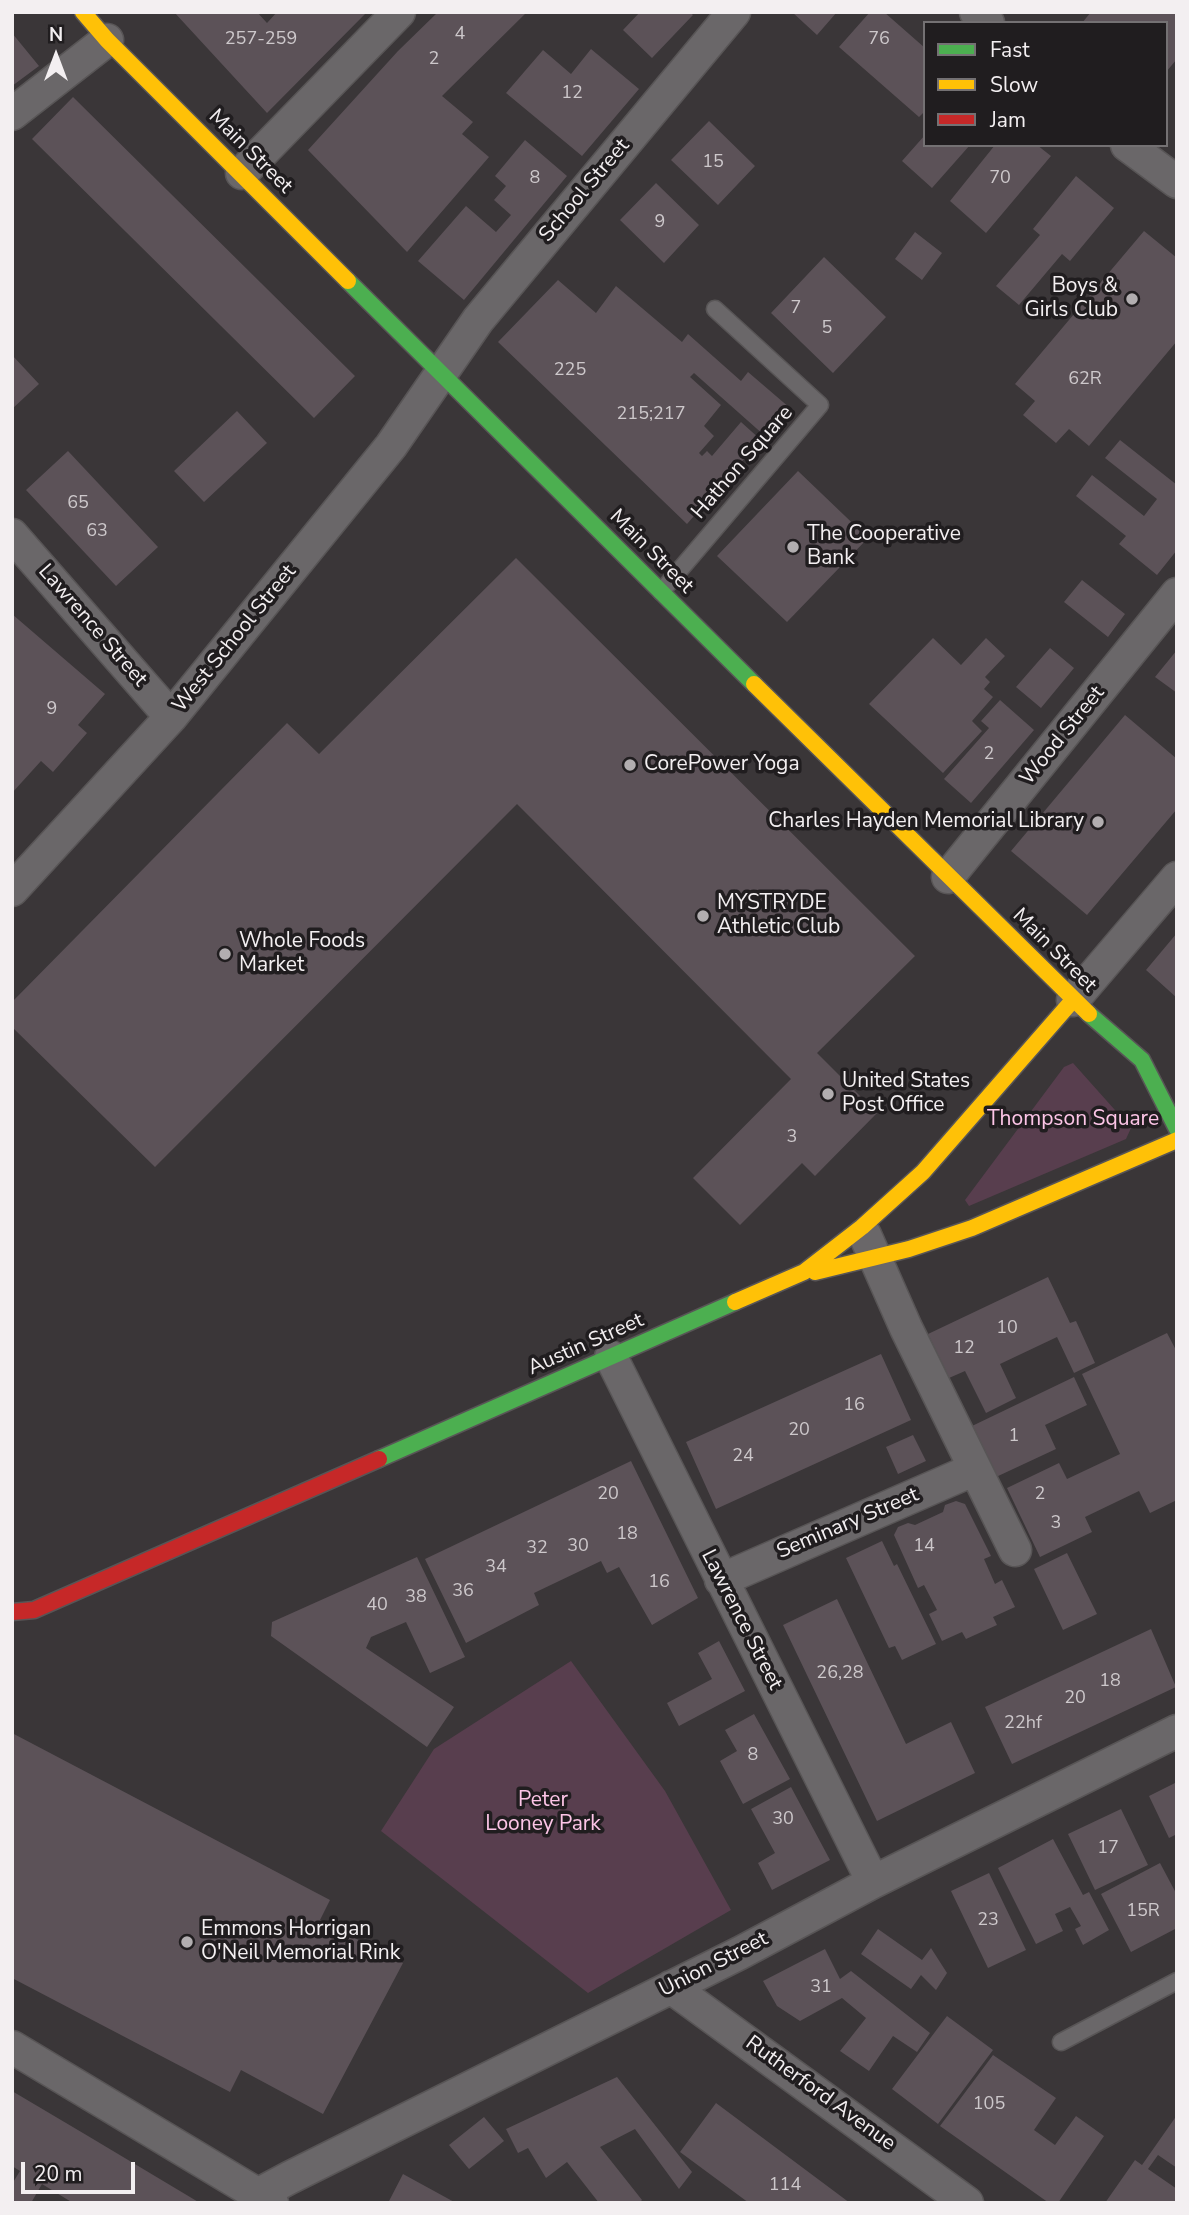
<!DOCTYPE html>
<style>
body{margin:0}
#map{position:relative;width:1189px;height:2215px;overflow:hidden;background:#3a3638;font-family:"Nunito Sans",sans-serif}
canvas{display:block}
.frame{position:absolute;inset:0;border:14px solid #f3eff1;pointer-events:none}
.legend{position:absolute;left:923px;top:21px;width:245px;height:126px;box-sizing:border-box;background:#201d1f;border:2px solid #747173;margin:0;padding:9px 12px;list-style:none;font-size:21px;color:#f3eff1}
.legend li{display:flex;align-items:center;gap:14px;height:35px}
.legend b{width:35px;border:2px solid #747173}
.north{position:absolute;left:21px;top:21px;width:70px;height:70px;-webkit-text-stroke:5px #201d1f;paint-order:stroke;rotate:0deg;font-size:19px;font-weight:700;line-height:28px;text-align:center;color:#f3eff1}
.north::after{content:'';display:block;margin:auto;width:24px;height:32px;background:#f3eff1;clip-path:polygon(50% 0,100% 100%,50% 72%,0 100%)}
.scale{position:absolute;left:21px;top:2162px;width:114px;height:32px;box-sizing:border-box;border:4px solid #f3eff1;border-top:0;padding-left:9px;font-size:21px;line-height:24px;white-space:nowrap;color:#f3eff1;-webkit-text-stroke:5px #201d1f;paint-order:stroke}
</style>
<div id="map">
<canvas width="1189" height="2215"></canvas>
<div class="frame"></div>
<ul class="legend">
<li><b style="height:9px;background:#4caf50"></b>Fast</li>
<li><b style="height:9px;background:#ffc107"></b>Slow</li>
<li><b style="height:9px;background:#c62828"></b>Jam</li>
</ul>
<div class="north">N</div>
<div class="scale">20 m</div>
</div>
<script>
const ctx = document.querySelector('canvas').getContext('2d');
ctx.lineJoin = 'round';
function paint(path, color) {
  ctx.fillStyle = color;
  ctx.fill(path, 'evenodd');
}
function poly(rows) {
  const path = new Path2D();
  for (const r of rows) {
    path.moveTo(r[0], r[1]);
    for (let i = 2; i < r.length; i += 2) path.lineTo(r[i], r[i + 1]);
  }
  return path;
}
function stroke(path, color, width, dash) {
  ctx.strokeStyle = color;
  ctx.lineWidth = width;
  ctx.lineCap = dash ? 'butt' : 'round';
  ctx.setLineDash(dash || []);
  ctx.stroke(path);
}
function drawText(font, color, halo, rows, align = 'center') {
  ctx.font = font + ' "Nunito Sans",sans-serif';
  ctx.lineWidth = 7;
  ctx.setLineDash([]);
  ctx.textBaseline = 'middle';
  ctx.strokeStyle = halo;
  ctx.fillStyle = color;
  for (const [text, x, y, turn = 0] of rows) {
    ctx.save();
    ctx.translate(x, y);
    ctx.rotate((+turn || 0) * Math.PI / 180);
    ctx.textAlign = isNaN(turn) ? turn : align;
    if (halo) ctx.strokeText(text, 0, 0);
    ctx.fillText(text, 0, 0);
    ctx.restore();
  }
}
paint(poly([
 [1073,1063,1131,1128,1126,1139,969,1206,965,1200,1064,1067],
 [571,1661,665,1791,731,1910,588,1993,381,1831,434,1749]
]), '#583e4e');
paint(poly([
 [174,12,257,12,267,23,277,12,367,12,267,113],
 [438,12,527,12,442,96,473,122,462,134,489,157,407,252,308,150,398,51],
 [640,12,690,12,693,15,652,58,623,30],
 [792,12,837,12,817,35],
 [870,12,884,12,925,48,925,111,919,117,839,47],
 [1091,12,1177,12,1177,59,1166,72,1166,23,1082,23],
 [12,33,39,66,12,86],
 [591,49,639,89,582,156,506,93,543,50,571,74],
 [73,97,355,376,314,418,32,139],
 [709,121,755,166,718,205,671,160],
 [925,135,925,145,970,145,932,188,902,161],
 [525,140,567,176,464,300,418,261,466,206,496,232,511,215,494,200,506,186,495,176],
 [995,145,1037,145,1051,156,986,233,950,201],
 [1076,176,1114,208,1070,261,1062,254,1019,305,996,286,1040,235,1033,229],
 [656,183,699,225,664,263,620,220],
 [1144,231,1177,258,1177,341,1089,446,1069,429,1056,443,1023,415,1035,401,1015,384],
 [915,232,942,253,922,280,895,259],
 [824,257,886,317,833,373,771,313],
 [558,280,596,313,616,286,682,342,688,334,741,381,748,372,790,408,765,436,694,373,690,377,721,405,704,426,714,436,699,453,702,456,707,451,712,456,741,422,761,440,687,524,498,342],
 [12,355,39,384,12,409],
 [237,411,267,443,204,502,174,471],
 [1120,440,1177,485,1177,550,1157,575,1119,544,1126,536,1076,496,1092,475,1144,516,1157,499,1105,458],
 [68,451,158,547,116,586,26,490],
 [798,471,868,538,787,622,717,556],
 [516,558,915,956,817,1053,877,1113,815,1176,802,1163,740,1225,693,1178,791,1079,517,804,155,1167,12,1027,12,1002,287,723,319,754],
 [1082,580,1125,614,1108,637,1064,602],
 [12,614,105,694,78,725,87,733,53,772,41,761,12,793],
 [933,638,961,665,986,638,1005,656,985,677,990,682,984,689,993,697,972,721,982,731,943,773,869,704],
 [1050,648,1074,668,1041,708,1016,687],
 [1177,650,1177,693,1155,677],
 [1000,700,1034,730,971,803,944,779,989,728,981,721],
 [1125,715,1177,759,1177,809,1087,915,1011,851],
 [1177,933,1177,998,1146,970],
 [1048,1277,1070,1323,1076,1321,1095,1363,1074,1373,1057,1337,1000,1364,1016,1398,986,1413,965,1371,949,1378,928,1334],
 [1167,1333,1177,1352,1177,1500,1150,1513,1139,1491,1085,1517,1092,1532,1040,1557,1007,1488,1059,1463,1067,1479,1120,1454,1082,1374],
 [881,1354,911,1420,716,1509,686,1442],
 [1074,1377,1087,1405,1045,1425,1056,1449,996,1477,972,1426],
 [913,1435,926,1461,898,1474,886,1447],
 [631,1461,698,1598,652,1625,619,1567,607,1573,601,1561,534,1593,539,1605,466,1643,425,1559],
 [956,1501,965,1504,991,1556,984,1559,995,1584,1002,1580,1015,1607,993,1617,997,1625,966,1639,962,1632,942,1641,929,1614,937,1610,924,1585,918,1588,894,1535,898,1527,908,1523,915,1525,943,1512,945,1505],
 [882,1541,894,1566,897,1564,936,1644,902,1660,895,1646,889,1648,846,1558],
 [1067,1553,1097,1614,1063,1630,1034,1569],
 [417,1557,465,1657,430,1673,406,1622,371,1637,366,1648,454,1707,427,1747,271,1636,272,1622],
 [837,1599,906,1744,951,1722,975,1773,877,1821,783,1625],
 [1151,1629,1176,1687,1012,1764,985,1707],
 [719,1641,745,1691,679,1726,667,1703,712,1679,698,1653],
 [754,1714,790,1779,743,1804,720,1761,737,1751,725,1730],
 [12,1733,330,1900,320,1920,403,1963,323,2114,241,2070,230,2092,12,1978],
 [1177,1782,1177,1834,1169,1838,1149,1796],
 [791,1787,830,1860,772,1890,758,1863,775,1853,751,1809],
 [1121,1809,1148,1865,1095,1890,1068,1834],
 [1053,1839,1083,1895,1089,1892,1109,1930,1083,1945,1075,1929,1081,1926,1070,1907,1055,1914,1063,1931,1036,1944,998,1868],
 [1160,1863,1177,1895,1177,1928,1131,1952,1101,1894],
 [989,1873,1026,1950,988,1968,951,1891],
 [878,1929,922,1960,931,1948,947,1973,936,1990,921,1975,911,1989,861,1954],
 [825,1949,840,1979,851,1971,930,2033,917,2052,893,2036,869,2071,840,2051,866,2018,842,1998,800,2021,777,2006,763,1981],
 [947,2016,993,2050,938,2124,892,2089],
 [993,2055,1056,2098,1034,2130,1055,2145,1076,2116,1104,2136,1058,2203,1049,2203,940,2126],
 [617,2077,692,2172,679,2189,635,2129,600,2147,642,2200,639,2203,599,2203,567,2162,546,2178,528,2148,518,2153,506,2129],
 [12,2091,88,2136,200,2203,73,2203,42,2184,31,2203,12,2203,12,2184,20,2171,12,2166],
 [716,2103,850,2203,749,2203,680,2152],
 [1177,2115,1177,2168,1158,2155,1148,2169,1177,2189,1177,2203,1105,2203,1135,2160,1142,2165],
 [484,2117,504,2141,469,2169,449,2145],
 [403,2174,456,2203,388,2203]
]), '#5c5258');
const lane = poly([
 [661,592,820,405,715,309],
 [1061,2042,1177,1981]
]);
const street = poly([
 [976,12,988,23],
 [12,114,107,40],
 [1127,145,1177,182],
 [242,173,399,12],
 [12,535,171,717],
 [948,877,1177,594],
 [12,890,171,717,391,446,478,320,734,12],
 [1073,1000,1177,878],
 [865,1235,906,1328,1015,1550],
 [611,1357,873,1882],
 [721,1580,975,1469],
 [671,1987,967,2203],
 [12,2047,272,2203],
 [254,2203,259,2194,289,2178,740,1953,873,1882,1177,1731]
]);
const fast = poly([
 [348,281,754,684],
 [1089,1014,1142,1060,1177,1129],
 [379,1459,735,1302]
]);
const slow = poly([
 [83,12,107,40,348,281],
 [754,684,1089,1014],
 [815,1272,909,1249,972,1228,1177,1140],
 [735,1302,804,1272,862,1227,923,1172,1073,1000]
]);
const jam = poly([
 [12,1612,34,1610,379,1459]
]);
stroke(lane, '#585556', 19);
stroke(street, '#585556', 35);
stroke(fast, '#585556', 19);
stroke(slow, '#585556', 19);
stroke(jam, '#585556', 19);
stroke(lane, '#6a6769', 16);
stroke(street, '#6a6769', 32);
stroke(fast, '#4caf50', 16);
stroke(slow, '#ffc107', 16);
stroke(jam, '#c62828', 16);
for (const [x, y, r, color] of [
 [1132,299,7,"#b2aeb0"],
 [793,547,7,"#b2aeb0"],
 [630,765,7,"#b2aeb0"],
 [1098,822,7,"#b2aeb0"],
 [703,916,7,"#b2aeb0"],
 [225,954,7,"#b2aeb0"],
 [828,1094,7,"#b2aeb0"],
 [187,1942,7,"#b2aeb0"]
]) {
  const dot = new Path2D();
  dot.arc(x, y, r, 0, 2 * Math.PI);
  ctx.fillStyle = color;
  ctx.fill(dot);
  stroke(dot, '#201d1f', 2.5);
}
drawText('18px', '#cdc8cb', null, [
 ["4",460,35],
 ["257-259",261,40],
 ["76",879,40],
 ["2",434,60],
 ["12",572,94],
 ["15",713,163],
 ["8",535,179],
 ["70",1000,179],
 ["9",660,223],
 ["7",796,309],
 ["5",827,329],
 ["225",570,371],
 ["62R",1085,380],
 ["215;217",651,415],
 ["65",78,504],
 ["63",97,532],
 ["9",52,710],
 ["2",989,755],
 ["3",792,1138],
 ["10",1007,1329],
 ["12",964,1349],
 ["16",854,1406],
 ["20",799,1431],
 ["1",1014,1437],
 ["24",743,1457],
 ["20",608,1495],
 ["2",1040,1495],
 ["3",1056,1524],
 ["18",627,1535],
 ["30",578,1547],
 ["14",924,1547],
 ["32",537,1549],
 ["34",496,1568],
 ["16",659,1583],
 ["36",463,1592],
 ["38",416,1598],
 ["40",377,1606],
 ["26,28",840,1674],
 ["18",1110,1682],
 ["20",1075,1699],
 ["22hf",1023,1724],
 ["8",753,1756],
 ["30",783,1820],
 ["17",1108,1849],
 ["15R",1143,1912],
 ["23",988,1921],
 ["31",821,1988],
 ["105",989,2105],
 ["114",785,2186]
]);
drawText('21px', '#f3eff1', '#201d1f', [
 ["Main Street",250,152,45],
 ["School Street",585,191,-50],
 ["Hathon Square",743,463,-49],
 ["Main Street",651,552,45],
 ["Lawrence Street",92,626,49],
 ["West School Street",235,639,-51],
 ["Wood Street",1063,736,-51],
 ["Main Street",1054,951,45],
 ["Austin Street",586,1345,-24],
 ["Seminary Street",848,1524,-23],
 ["Lawrence Street",741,1620,63],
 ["Union Street",714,1965,-27],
 ["Rutherford Avenue",820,2094,36]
]);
drawText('21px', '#f3eff1', '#201d1f', [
 ["Boys &",1118,287,"right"],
 ["Girls Club",1118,311,"right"],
 ["The Cooperative",807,535],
 ["Bank",807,559],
 ["CorePower Yoga",644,765],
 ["Charles Hayden Memorial Library",1084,822,"right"],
 ["MYSTRYDE",717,904],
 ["Athletic Club",717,928],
 ["Whole Foods",239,942],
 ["Market",239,966],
 ["United States",842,1082],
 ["Post Office",842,1106],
 ["Emmons Horrigan",201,1930],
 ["O'Neil Memorial Rink",201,1954]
], 'left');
drawText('21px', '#fdc5e7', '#201d1f', [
 ["Thompson Square",1073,1120],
 ["Peter",543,1801],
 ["Looney Park",543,1825]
]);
</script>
